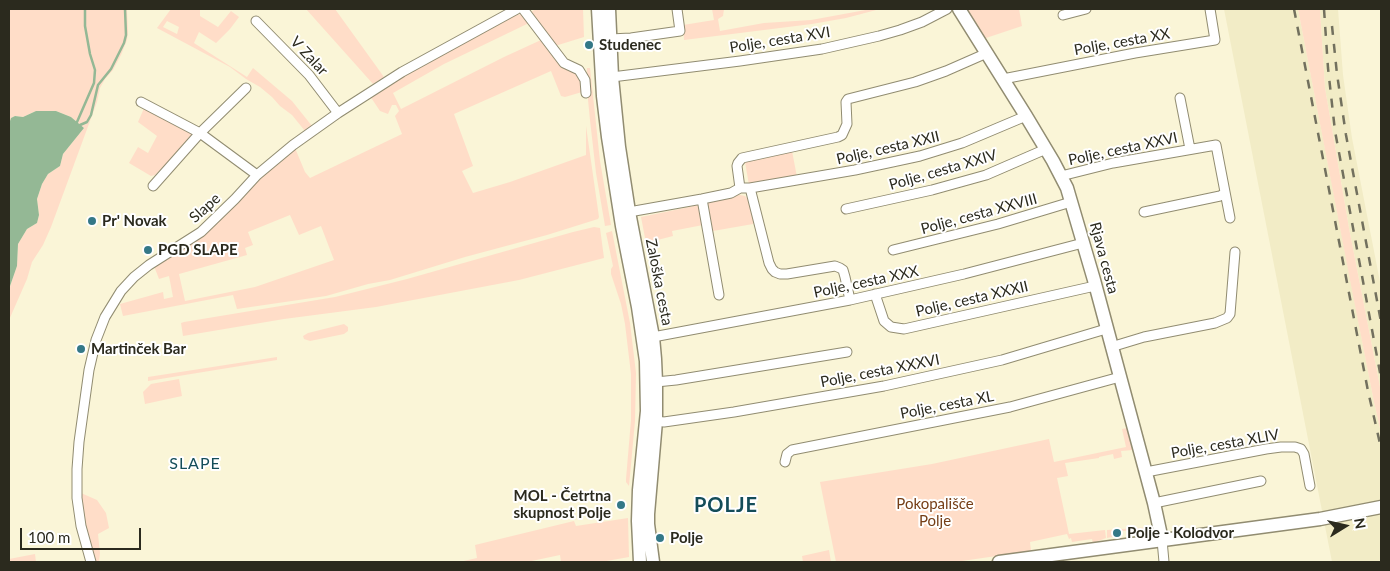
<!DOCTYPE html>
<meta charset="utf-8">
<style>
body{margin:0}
#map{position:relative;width:1390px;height:571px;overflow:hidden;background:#faf5d7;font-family:Lato,sans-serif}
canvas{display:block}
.frame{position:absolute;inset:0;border:10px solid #2b2a1e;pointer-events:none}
.north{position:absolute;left:1320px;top:501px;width:50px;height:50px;-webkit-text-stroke:4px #fff;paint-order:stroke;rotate:80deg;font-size:14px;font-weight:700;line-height:20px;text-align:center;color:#2b2a1e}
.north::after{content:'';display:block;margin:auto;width:18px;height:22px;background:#2b2a1e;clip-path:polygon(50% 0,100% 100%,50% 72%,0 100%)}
.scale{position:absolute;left:20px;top:528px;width:121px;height:22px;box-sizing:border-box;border:2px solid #2b2a1e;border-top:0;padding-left:6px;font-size:15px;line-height:18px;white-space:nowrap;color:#2b2a1e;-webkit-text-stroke:4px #fff;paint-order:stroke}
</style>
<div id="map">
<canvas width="1390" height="571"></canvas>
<div class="frame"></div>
<div class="north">N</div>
<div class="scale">100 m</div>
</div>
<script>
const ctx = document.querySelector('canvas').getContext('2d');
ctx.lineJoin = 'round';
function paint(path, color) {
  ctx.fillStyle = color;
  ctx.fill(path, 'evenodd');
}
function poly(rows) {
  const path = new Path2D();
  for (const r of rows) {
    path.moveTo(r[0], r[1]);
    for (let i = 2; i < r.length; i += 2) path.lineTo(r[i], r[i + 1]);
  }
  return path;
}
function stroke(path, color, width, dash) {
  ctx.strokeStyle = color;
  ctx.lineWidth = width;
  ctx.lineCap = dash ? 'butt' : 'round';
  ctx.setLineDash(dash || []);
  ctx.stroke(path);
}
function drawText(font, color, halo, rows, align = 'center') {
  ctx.font = font + ' Lato,sans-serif';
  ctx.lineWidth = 4;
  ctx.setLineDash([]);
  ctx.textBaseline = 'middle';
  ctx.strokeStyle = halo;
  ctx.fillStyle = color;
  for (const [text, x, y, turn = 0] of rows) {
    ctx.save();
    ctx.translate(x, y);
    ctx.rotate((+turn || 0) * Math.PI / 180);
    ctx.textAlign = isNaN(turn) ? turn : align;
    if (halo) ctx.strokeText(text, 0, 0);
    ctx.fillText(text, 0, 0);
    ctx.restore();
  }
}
paint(poly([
 [1224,9,1298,9,1374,402,1381,433,1381,562,1332,562],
 [1320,9,1338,9,1343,75,1352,138,1381,287,1381,392,1349,228,1325,88]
]), '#f2ecc6');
paint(poly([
 [9,9,127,9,128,32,127,40,121,55,113,70,105,79,100,88,97,102,51,227,43,245,32,262,27,279,9,320,9,289,17,266,18,244,27,229,37,223,39,215,37,199,42,184,48,174,60,166,63,154,84,128,71,117,56,111,36,111,23,117,15,116,11,118,9,124],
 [171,9,200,9,200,16,218,27,231,11,239,17,230,29,216,43,199,32,194,43,247,77,253,68,292,101,312,126,305,131,292,115,280,106,272,97,260,87,246,79,230,67,157,28],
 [167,21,179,27,177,34,163,27],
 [306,9,335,9,384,77,373,84],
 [537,9,583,9,584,37,555,46,533,16,532,11],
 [712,9,724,9,723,16,718,19,720,31,764,23,811,20,871,9,880,9,846,18,812,24,684,40,683,25,714,20],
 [970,9,1019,9,1022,26,983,39,965,10],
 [1298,9,1320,9,1325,88,1349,228,1381,392,1381,433,1374,402,1350,280],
 [521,14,524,14,563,65,576,74,581,81,582,92,565,97,561,96,551,71,454,114,473,166,462,171,473,193,510,182,586,155,586,126,599,217,598,219,547,235,465,257,390,280,368,284,326,296,237,309,233,295,123,316,120,304,163,292,164,299,173,297,169,276,159,279,154,266,204,233,218,222,264,172,295,148,305,172,310,178,402,134,395,116,399,111,396,105,392,105,388,114,380,111,370,96,401,76,510,17],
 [529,23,541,40,504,57,401,109,393,93,444,64],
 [290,215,299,235,321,226,334,260,255,287,185,301,179,274,247,255,245,248,253,245,248,232],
 [587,68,590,68,600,161,611,225,605,226,596,173,590,120,586,79],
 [145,106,195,134,155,175,151,176,129,163,138,147,148,153,157,136,138,122],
 [792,151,797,177,749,185,745,162,749,158],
 [740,195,745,196,749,200,755,221,753,224,713,231,710,230,706,205,711,200,725,197],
 [699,205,703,225,672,231,673,236,646,243,641,217],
 [594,227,600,228,604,258,519,280,376,307,284,319,183,336,181,323,184,322,335,297,407,279,573,232],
 [612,231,630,323,636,373,635,421,629,486,626,482,626,479,631,420,631,374,625,324,621,304,611,274,611,269,613,266,606,233],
 [344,324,348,327,348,331,344,334,310,341,304,339,303,336,308,333],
 [277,357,277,360,148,381,148,377],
 [179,379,182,396,145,404,143,392,151,384],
 [1127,428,1133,450,1121,451,1122,457,1114,459,1113,454,1099,457,1099,458,1065,463,1068,476,1057,478,1069,534,1105,530,1106,538,1093,543,1092,539,1072,542,1071,538,1069,539,1067,534,1030,542,1031,551,955,562,836,562,820,482,932,464,1049,439,1054,462,1126,447,1122,429],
 [81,493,97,500,106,513,109,528,98,534,100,553,99,562,96,562,91,549,84,519],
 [1320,512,1318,515,1173,534,1169,532],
 [628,518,629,557,601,562,561,562,560,555,527,562,459,562,477,558,475,545,574,521,576,526],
 [1154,524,1153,530,1149,531,1134,533,1133,530,1115,532,1116,536,1107,538,1107,530,1151,527],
 [829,550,831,562,803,562,802,556],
 [35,554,36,562,9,562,9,559]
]), '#ffddc8');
paint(poly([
 [36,111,56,111,71,117,84,128,63,154,60,166,48,174,42,184,37,199,39,215,37,223,27,229,18,244,17,266,9,289,9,124,11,118,15,116,23,117]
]), '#94b895');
stroke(poly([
 [77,122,94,83,95,70,90,54,85,26,85,9],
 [80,125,87,122,91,115,98,85,111,69,124,43,126,35,125,9]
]), '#94b895', 2.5);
const street = poly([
 [523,9,564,63,579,70,585,80,586,93],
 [1063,15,1086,9],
 [256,21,309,75,338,113],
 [610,39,631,38,680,31,677,9],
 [612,77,740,61,822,49,879,36,900,30,922,22,947,9],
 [1003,79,1135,53,1215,40,1210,9],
 [1180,98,1190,149],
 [141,102,200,133,257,175],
 [1061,176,1113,163,1216,145,1230,218],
 [153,186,200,133,246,88],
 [740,188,737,166,738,163,742,158,838,137,842,135,847,124,846,102,848,99,915,82,946,71,987,53],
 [750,188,769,263,772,269,775,272,780,274,787,274,835,266,840,268,843,270,845,277,850,300],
 [702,199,719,295],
 [846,209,932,190,986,175,1046,149],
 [629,212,702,199,731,193,740,188,750,188,855,170,920,156,962,143,1026,116],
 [1144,212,1220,196,1225,193],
 [893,250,998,224,1071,202],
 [875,294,884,321,891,327,904,329,1095,286],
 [653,337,850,300,964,274,1083,243],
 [1111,347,1144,337,1215,323,1227,318,1230,314,1235,252],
 [656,382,676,380,847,352],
 [656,421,664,422,734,412,884,386,1002,360,1106,329],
 [785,462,787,454,792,450,1010,407,1120,377],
 [1146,472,1266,449,1281,447,1295,447,1301,449,1304,454,1310,486],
 [1154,503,1261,481],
 [1162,540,1164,562],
 [91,562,81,526,77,498,77,469,79,442,89,370,96,340,105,317,121,291,134,277,149,265,201,232,235,199,257,175,293,145,338,113,402,72,517,9]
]);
const secondary = poly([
 [598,9,603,96,608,137,622,226,638,307,646,361,647,411,639,490,638,521,640,562],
 [609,9,612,77,619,147,629,212,653,337,655,359,656,382,656,421,648,514,648,524,653,562],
 [959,9,1026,116,1053,161,1067,188,1094,280,1154,503,1162,540],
 [999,562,1320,519,1381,507]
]);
stroke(street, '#918c71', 11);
stroke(secondary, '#918c71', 15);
stroke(street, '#fff', 9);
stroke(secondary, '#fff', 12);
stroke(poly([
 [1294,9,1368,391,1381,448],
 [1324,9,1328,68,1335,131,1381,378],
 [1332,26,1337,74,1346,135,1381,322]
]), '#72705e', 2.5, [9, 9]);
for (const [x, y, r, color] of [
 [589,45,5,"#347887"],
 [92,221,5,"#347887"],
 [148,250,5,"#347887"],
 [81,349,5,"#347887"],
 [621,505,5,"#347887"],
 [1117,533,5,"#347887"],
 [660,538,5,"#347887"]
]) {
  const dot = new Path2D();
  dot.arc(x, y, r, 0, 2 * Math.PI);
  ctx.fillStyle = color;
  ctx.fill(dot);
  stroke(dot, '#fff', 2);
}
drawText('15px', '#2b2a1e', '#fff', [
 ["Polje, cesta XVI",780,40,-9],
 ["Polje, cesta XX",1122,42,-10],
 ["V Zalar",309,56,47],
 ["Polje, cesta XXII",888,148,-13],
 ["Polje, cesta XXVI",1123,149,-12],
 ["Polje, cesta XXIV",943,170,-16],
 ["Slape",205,208,-42],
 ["Polje, cesta XXVIII",979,214,-15],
 ["Rjava cesta",1104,258,75],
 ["Zaloška cesta",659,282,79],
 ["Polje, cesta XXX",866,282,-12],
 ["Polje, cesta XXXII",972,299,-13],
 ["Polje, cesta XXXVI",880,371,-11],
 ["Polje, cesta XL",947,405,-11],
 ["Polje, cesta XLIV",1225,444,-10]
]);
drawText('bold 15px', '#2b2a1e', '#fff', [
 ["Studenec",599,45],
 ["Pr' Novak",102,221],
 ["PGD SLAPE",158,250],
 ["Martinček Bar",91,349],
 ["MOL - Četrtna",611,496,"right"],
 ["skupnost Polje",611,513,"right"],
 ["Polje - Kolodvor",1127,533],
 ["Polje",670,538]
], 'left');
drawText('15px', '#753e16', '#fff', [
 ["Pokopališče",935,504],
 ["Polje",935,521]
]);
ctx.letterSpacing = '1px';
drawText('16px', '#144d59', '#fff', [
 ["SLAPE",195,464]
]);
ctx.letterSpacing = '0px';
ctx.letterSpacing = '1px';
drawText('bold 20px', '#144d59', '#fff', [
 ["POLJE",726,506]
]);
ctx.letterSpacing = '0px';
</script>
